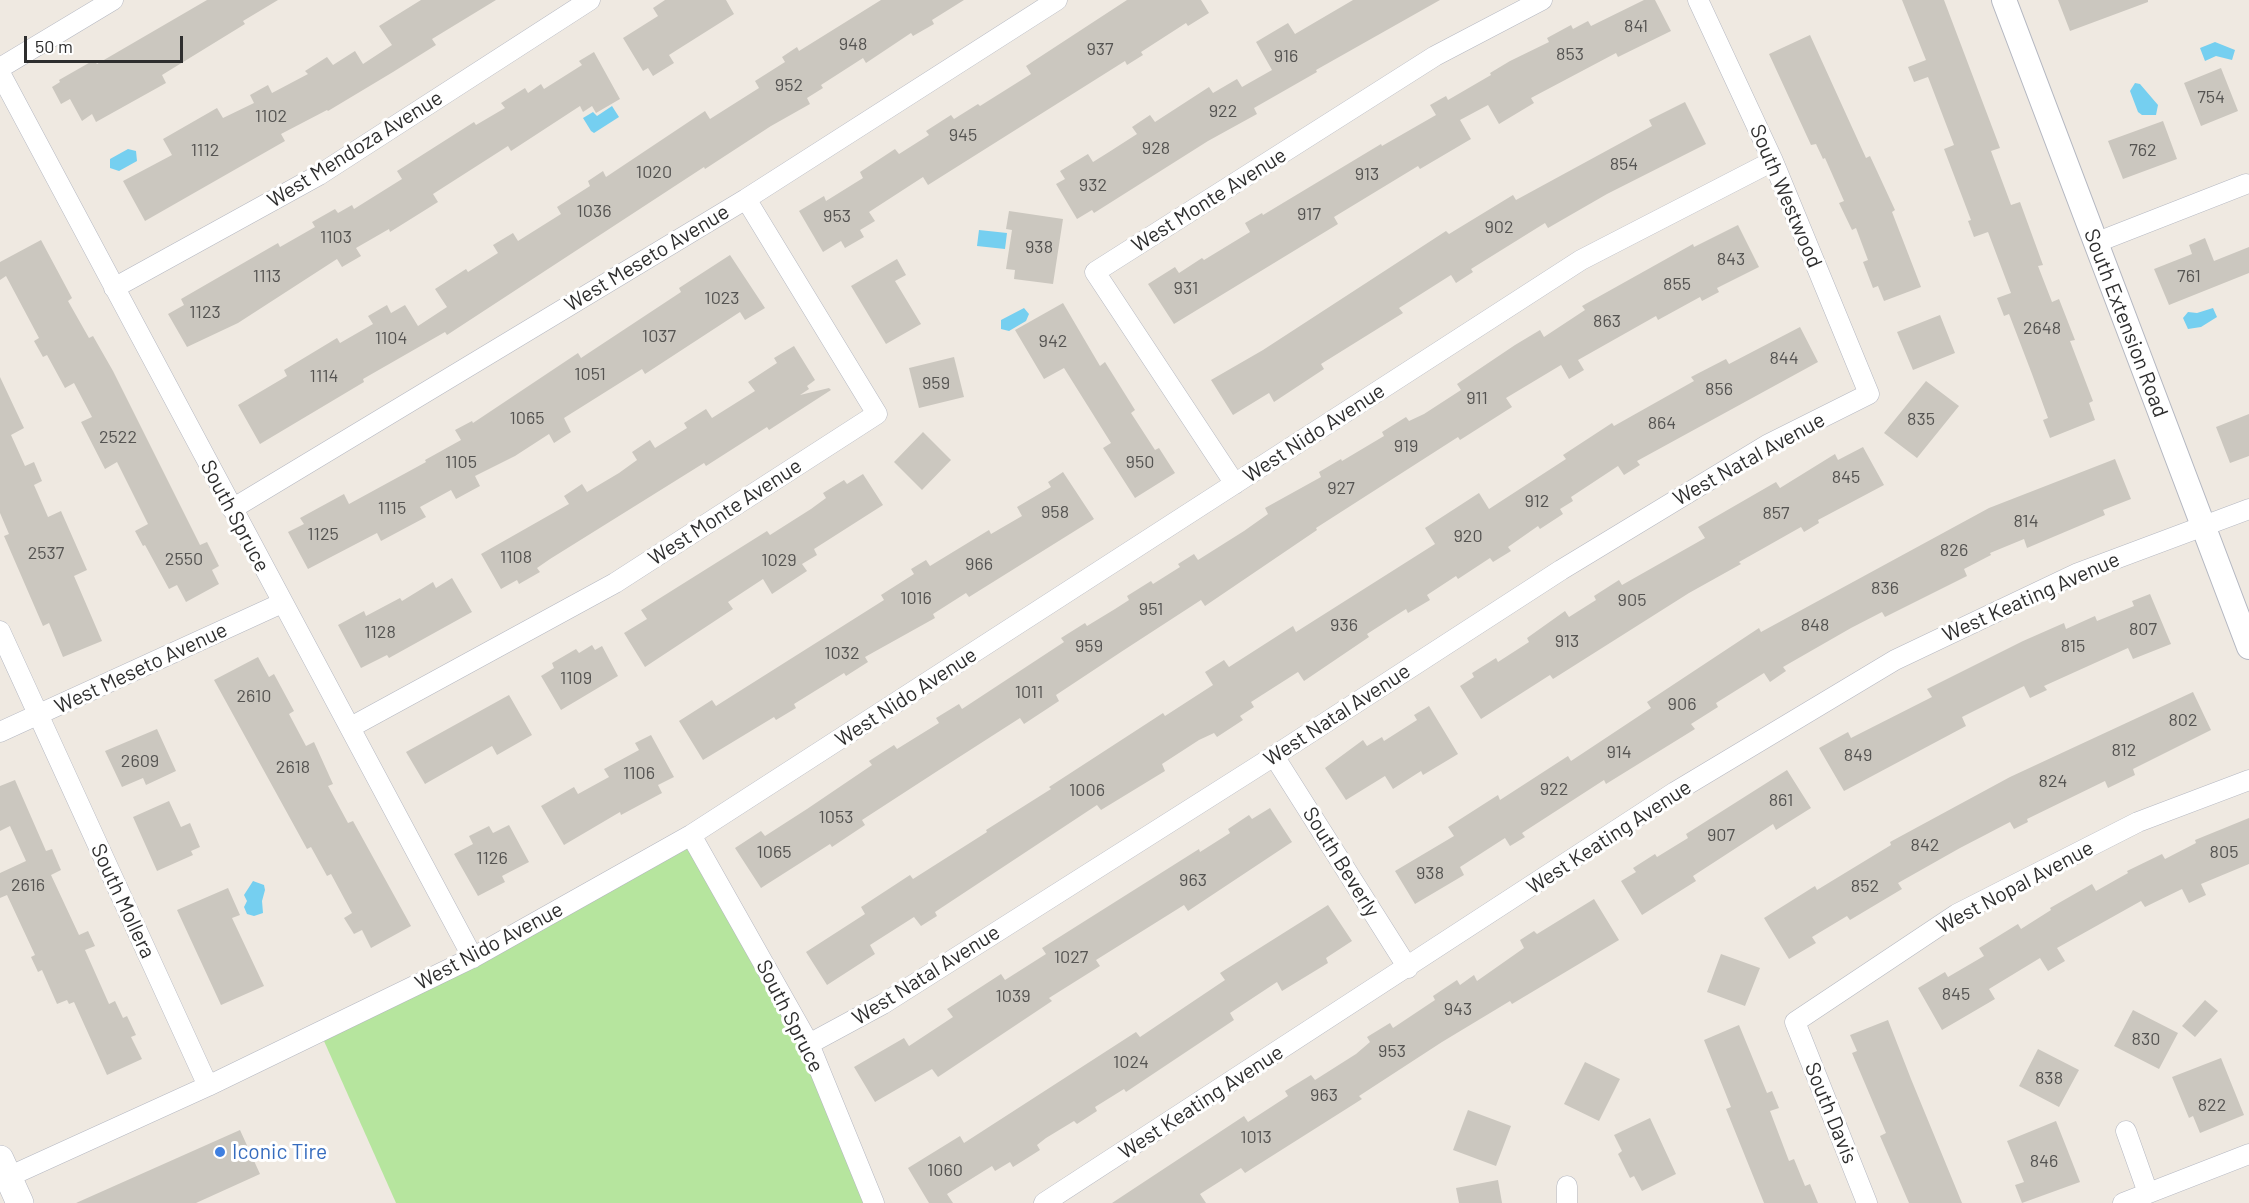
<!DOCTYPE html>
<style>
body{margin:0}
#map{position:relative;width:2249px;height:1203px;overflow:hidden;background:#efe9e1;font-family:Barlow,sans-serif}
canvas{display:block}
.scale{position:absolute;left:24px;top:36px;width:159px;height:27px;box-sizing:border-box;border:3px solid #2e2e2e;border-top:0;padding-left:8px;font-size:18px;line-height:21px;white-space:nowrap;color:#2e2e2e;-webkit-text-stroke:4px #fff;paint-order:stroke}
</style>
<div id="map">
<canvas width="2249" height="1203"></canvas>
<div class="scale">50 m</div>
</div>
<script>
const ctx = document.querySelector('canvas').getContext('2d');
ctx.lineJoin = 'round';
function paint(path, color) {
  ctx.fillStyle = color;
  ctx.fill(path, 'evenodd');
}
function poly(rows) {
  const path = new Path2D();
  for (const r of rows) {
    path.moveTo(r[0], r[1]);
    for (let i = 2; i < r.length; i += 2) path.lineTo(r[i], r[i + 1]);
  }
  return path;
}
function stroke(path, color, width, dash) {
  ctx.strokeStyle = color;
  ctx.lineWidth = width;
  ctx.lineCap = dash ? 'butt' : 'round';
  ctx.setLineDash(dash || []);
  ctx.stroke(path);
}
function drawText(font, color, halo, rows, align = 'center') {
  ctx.font = font + ' Barlow,sans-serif';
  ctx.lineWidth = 6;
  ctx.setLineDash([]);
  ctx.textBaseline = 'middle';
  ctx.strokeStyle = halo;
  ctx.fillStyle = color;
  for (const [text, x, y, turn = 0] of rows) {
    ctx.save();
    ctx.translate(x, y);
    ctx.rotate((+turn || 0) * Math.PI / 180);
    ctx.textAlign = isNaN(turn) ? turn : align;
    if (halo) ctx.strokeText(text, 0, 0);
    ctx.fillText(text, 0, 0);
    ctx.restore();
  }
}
paint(poly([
 [691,835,809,1044,874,1203,396,1203,320,1032]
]), '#b6e59e');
paint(poly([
 [2215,42,2235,50,2232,60,2216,56,2205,61,2200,48],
 [2135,83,2140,84,2158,105,2156,115,2142,115,2138,112,2130,91],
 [612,106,619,117,594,133,591,131,583,118,593,112,597,116],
 [128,149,136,151,137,161,119,171,110,168,110,159],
 [979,230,1007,233,1005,249,977,246],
 [1024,308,1029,314,1026,321,1009,331,1001,329,1001,320],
 [2213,308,2217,317,2201,327,2188,329,2183,318,2188,312,2197,313],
 [253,881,264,885,265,890,262,901,263,913,254,916,247,914,244,907,247,901,244,895]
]), '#75cff0');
paint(poly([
 [207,0,278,0,243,21,245,24,162,75,166,83,96,122,92,114,82,121,70,99,61,104,52,87,60,82,59,80,94,60,97,64],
 [421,0,496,0,432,39,436,45,393,72,328,111,327,110,281,134,285,141,145,221,123,181,172,155,163,139,217,108,223,118,254,103,250,95,268,85,272,93,308,74,305,71,327,57,333,65,355,51,363,64,392,45,379,26],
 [665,0,726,0,734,14,669,55,674,63,653,76,648,68,643,71,623,38,658,16,653,8],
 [881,0,964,0,932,20,934,24,913,36,911,33,866,63,863,58,821,85,823,88,807,98,810,104,771,126,705,169,704,167,447,335,445,332,363,379,364,382,260,444,238,405,287,376,284,370,337,338,340,343,373,324,368,316,387,305,391,313,405,305,418,326,447,307,435,289,466,269,468,272,498,253,493,245,513,233,518,241,561,214,557,207,590,186,588,181,603,171,606,177,705,111,710,119,759,88,755,81,785,62,782,57,797,47,799,51],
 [1127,0,1201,0,1209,13,1188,26,1186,23,1141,52,1143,55,1127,65,1125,61,928,185,923,177,869,212,875,221,860,230,864,237,845,248,841,241,823,252,799,211,824,196,826,201,863,178,860,172,895,149,899,154,929,135,926,131,951,115,954,119,978,104,980,106,1031,74,1026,66],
 [1353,0,1440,0,1316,70,1317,72,1254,108,1257,114,1208,141,1094,213,1092,210,1077,219,1056,184,1065,179,1060,171,1088,154,1093,162,1109,152,1137,134,1132,127,1150,115,1155,122,1209,87,1213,93,1237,79,1242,87,1272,70,1256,42,1288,23,1295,34],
 [1644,0,1655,0,1671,31,1618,57,1616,53,1531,98,1534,103,1499,124,1488,105,1460,120,1471,139,1420,169,1418,166,1334,217,1338,224,1174,324,1148,284,1175,267,1179,273,1202,258,1204,260,1250,232,1245,223,1262,213,1263,215,1381,144,1382,146,1436,115,1430,105,1446,96,1448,100,1491,75,1490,73,1510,61,1549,42,1547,38,1571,25,1573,29,1588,21,1591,26],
 [1902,0,1944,0,2000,148,1991,151,2011,205,2020,202,2043,265,2038,266,2052,302,2059,299,2075,340,2070,341,2093,401,2089,403,2095,420,2050,438,2043,420,2048,418,2032,374,2009,314,2004,316,1997,298,2011,293,1988,232,1974,237,1968,221,1971,220,1944,149,1954,145,1928,77,1914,82,1908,67,1926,60],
 [2058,0,2148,0,2148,2,2070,31],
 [1810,35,1866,158,1870,156,1895,210,1892,212,1921,287,1884,301,1878,286,1873,288,1863,262,1868,260,1856,228,1852,230,1839,203,1844,201,1825,158,1823,159,1816,144,1811,145,1769,54],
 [594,52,620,99,596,113,592,106,583,112,580,106,511,151,508,146,433,194,438,202,390,232,389,229,356,248,361,256,342,267,337,259,238,323,187,347,168,314,184,305,181,299,278,243,280,247,315,227,312,222,335,209,338,213,352,205,354,209,402,179,397,171,474,122,476,125,505,108,501,103,525,88,528,93,541,84,544,89,582,65,579,61],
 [2221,68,2238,111,2201,126,2184,83],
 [1685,102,1706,144,1607,194,1548,228,1545,223,1471,269,1473,272,1456,283,1451,275,1399,308,1403,313,1321,364,1324,369,1274,402,1269,393,1233,415,1211,380,1263,350,1446,231,1449,234,1513,195,1516,200,1652,126,1649,120],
 [2163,121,2177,159,2123,179,2108,141],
 [1009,211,1063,219,1053,284,1014,279,1015,270,1006,269,1012,230,1006,229],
 [1738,225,1759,267,1717,288,1719,292,1702,301,1700,297,1658,320,1656,316,1578,360,1584,370,1569,379,1561,365,1506,398,1512,407,1460,440,1458,437,1316,528,1317,530,1205,606,1201,600,1124,650,1056,695,1059,701,1024,724,1020,718,939,770,862,820,865,825,832,847,830,844,761,888,735,848,761,831,765,836,807,809,872,765,869,761,894,745,897,749,939,723,936,718,959,704,962,709,1064,642,1061,638,1085,623,1087,626,1115,609,1129,600,1127,596,1151,581,1153,584,1180,567,1178,564,1194,554,1198,560,1244,531,1268,514,1265,508,1321,477,1319,472,1341,459,1342,461,1384,436,1382,432,1406,417,1409,421,1424,414,1461,390,1457,384,1515,345,1540,330,1544,337,1585,310,1582,306,1693,244,1694,247],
 [2205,238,2214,261,2249,247,2249,273,2169,305,2154,269,2192,254,2189,245],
 [41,240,72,298,68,301,89,338,93,336,113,371,200,545,207,542,219,566,212,570,219,584,186,602,177,585,169,589,145,545,143,546,135,531,148,524,117,462,105,469,81,422,92,417,74,383,65,388,47,355,43,357,34,341,39,338,6,276,0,280,0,262],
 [730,255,765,308,745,320,740,312,645,374,642,369,564,418,571,432,554,443,549,434,515,456,475,476,480,486,456,499,451,490,420,507,426,517,381,541,377,533,308,569,288,532,304,524,300,518,344,494,349,504,426,462,425,460,461,440,455,430,472,421,473,423,578,353,581,358,681,292,679,288],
 [897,259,906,275,895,281,921,324,886,344,851,286],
 [1063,303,1100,366,1105,362,1135,410,1131,413,1155,450,1159,448,1175,473,1135,498,1103,448,1111,443,1064,368,1044,379,1015,330],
 [1940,315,1955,353,1913,370,1897,332],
 [1800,327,1818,362,1637,461,1640,465,1624,475,1618,466,1571,497,1573,501,1560,509,1563,514,1540,529,1538,526,1508,547,1511,551,1493,562,1490,558,1458,579,1456,576,1427,595,1430,600,1408,613,1406,609,1367,634,1369,637,1304,681,1298,672,1251,702,1254,707,1240,716,1243,720,1217,737,1214,733,1199,740,1162,764,1165,771,1101,810,1097,805,935,912,937,916,921,926,914,917,870,945,875,954,827,985,806,952,865,914,861,907,910,875,913,879,987,832,986,830,1051,789,1049,787,1163,713,1165,716,1213,685,1205,672,1224,660,1229,667,1293,626,1296,632,1435,544,1425,528,1479,493,1489,509,1566,459,1563,455,1612,423,1614,426,1694,381,1691,377,1726,359,1729,364],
 [794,346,815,380,807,386,809,389,800,395,829,388,831,390,769,430,767,427,706,466,704,463,550,559,537,568,540,572,519,584,517,580,501,589,481,554,569,504,564,496,582,484,587,492,619,473,637,460,632,452,650,440,655,448,687,428,684,423,706,409,712,418,755,391,748,382,777,363,774,358],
 [954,357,964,397,919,408,909,368],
 [0,377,24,428,11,435,25,466,34,462,42,481,34,485,48,517,61,511,87,570,74,576,102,641,63,657,49,623,43,626,4,536,9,534,0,513],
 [1926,381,1959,406,1917,458,1884,433],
 [2249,414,2249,456,2230,463,2216,427],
 [923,432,951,460,922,490,894,462],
 [1863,447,1884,485,1818,520,1819,523,1804,532,1801,527,1739,562,1741,564,1689,593,1553,679,1550,675,1481,719,1460,686,1474,677,1472,673,1496,658,1498,662,1529,642,1527,638,1565,611,1569,617,1596,600,1594,596,1619,580,1622,585,1705,538,1698,527,1776,482,1780,488,1835,454,1838,460],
 [2115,459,2131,499,2103,510,2105,515,2027,548,2024,539,1990,553,1991,555,1964,569,1967,576,1885,617,1882,612,1851,628,1783,667,1786,671,1770,682,1764,673,1716,703,1718,707,1691,724,1695,729,1606,784,1604,780,1522,833,1525,837,1510,846,1505,838,1460,867,1464,875,1415,904,1395,871,1454,836,1448,827,1498,795,1500,800,1568,756,1571,761,1651,708,1647,702,1759,628,1761,632,1989,508],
 [1063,472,1094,519,969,597,966,593,933,614,935,618,865,657,868,662,846,676,844,673,794,704,796,708,776,720,774,717,703,760,679,721,712,700,716,706,884,600,881,595,914,574,911,569,926,560,930,566,989,530,991,534,1022,516,1017,507,1051,487,1048,482],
 [863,474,883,505,814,549,817,555,802,564,807,571,772,594,763,579,728,602,733,609,645,667,624,633,647,619,641,610,767,531,770,535,811,509,826,498,823,493,844,480,847,484],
 [452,578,472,612,389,658,387,655,361,668,338,625,364,611,366,616,400,598,402,601,433,582,436,588],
 [2150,594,2171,644,2133,659,2128,648,2044,686,2047,690,2030,698,2024,686,1962,717,1966,726,1844,791,1819,748,1848,732,1851,738,1932,697,1927,689,2023,641,2064,623,2066,629,2095,616,2097,621,2134,606,2132,601],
 [592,645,595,650,602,646,618,676,561,710,541,676,554,668,552,663,576,649,579,653],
 [258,657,269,677,274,674,294,711,289,714,306,746,314,742,333,784,328,786,348,823,353,821,411,926,371,948,362,930,354,934,344,918,352,913,331,874,327,876,311,847,307,849,214,680],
 [2193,692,2211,730,2133,769,2135,775,2108,788,2105,781,2027,819,2028,822,2014,829,2010,822,1960,848,1898,883,1902,889,1850,920,1847,916,1812,937,1816,943,1789,959,1764,918,1815,886,1817,890,1891,845,1890,842,2010,777],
 [509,695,532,735,497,755,492,746,425,784,406,752],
 [1429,706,1458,754,1423,775,1421,771,1393,789,1385,776,1346,800,1325,768,1363,740,1367,746,1382,737,1384,741,1417,720,1414,715],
 [157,729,176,771,146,785,143,778,122,787,105,751],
 [651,735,674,777,658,785,662,793,621,815,620,812,564,845,541,806,574,787,578,794,609,777,604,769,639,750,635,743],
 [1787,770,1811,808,1776,830,1773,824,1693,876,1696,881,1642,915,1621,881,1636,872,1633,868,1655,854,1657,857,1688,838,1686,834],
 [15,780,46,851,52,849,61,870,51,875,79,935,88,931,95,946,85,950,109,1004,115,1001,123,1018,127,1016,136,1035,131,1037,142,1059,107,1075,74,1002,69,1004,67,1000,57,1004,42,970,38,972,31,957,35,955,7,895,0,898,0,873,26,861,10,826,0,831,0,786],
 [169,801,181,827,190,823,200,847,191,851,193,855,157,871,133,817],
 [1270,808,1292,842,1188,911,1184,905,1096,960,1100,966,1049,998,1052,1001,938,1077,932,1069,875,1102,854,1067,904,1038,909,1046,953,1017,947,1009,1001,974,1005,980,1046,954,1042,948,1199,849,1200,852,1230,833,1228,829,1249,815,1252,819],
 [2249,818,2249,864,2201,884,2206,895,2189,903,2182,889,2145,907,2141,901,2057,948,2065,961,2048,971,2040,958,1989,989,1995,999,1942,1030,1918,988,1945,972,1948,977,1984,956,1979,948,2018,924,2021,929,2051,910,2050,908,2092,884,2096,891,2128,873,2127,871,2162,854,2165,859,2196,843,2195,840],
 [509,825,529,862,502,876,505,882,478,896,454,854,473,844,469,836,489,826,493,833],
 [228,888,240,915,232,918,264,986,221,1005,177,910],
 [1594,899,1619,940,1512,1004,1510,1001,1442,1042,1359,1096,1362,1099,1245,1173,1241,1168,1200,1194,1206,1203,1112,1203,1244,1116,1248,1122,1288,1096,1285,1091,1311,1075,1315,1080,1356,1054,1370,1042,1367,1037,1390,1023,1393,1028,1435,1000,1433,996,1457,980,1460,985,1474,975,1477,981,1524,948,1520,940,1534,931,1537,934],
 [1328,905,1352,941,1326,958,1328,963,1282,991,1277,982,1230,1013,1234,1020,1126,1092,1124,1089,1095,1107,1097,1111,1077,1124,1074,1121,1046,1138,1037,1145,1040,1150,1013,1167,1010,1162,995,1171,992,1166,947,1194,953,1203,929,1203,908,1168,960,1136,964,1143,1136,1032,1140,1037,1225,980,1220,973],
 [1721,954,1760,968,1745,1006,1707,992],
 [2205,1000,2218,1011,2195,1037,2182,1026],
 [2133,1010,2178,1033,2159,1069,2114,1046],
 [1888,1020,1911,1079,1962,1203,1909,1203,1880,1136,1886,1133,1852,1053,1857,1051,1850,1035],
 [1739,1025,1767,1093,1772,1091,1779,1108,1770,1111,1789,1161,1794,1159,1805,1186,1810,1184,1818,1203,1764,1203,1726,1109,1731,1107,1704,1040],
 [2038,1049,2079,1070,2059,1107,2019,1086],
 [2221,1058,2244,1115,2200,1133,2193,1116,2189,1118,2172,1077],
 [1585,1062,1620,1079,1599,1121,1564,1104],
 [1468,1110,1511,1126,1496,1166,1453,1150],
 [1650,1118,1676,1174,1642,1191,1634,1176,1630,1178,1618,1154,1622,1151,1614,1135],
 [2056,1121,2080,1182,2022,1203,2015,1185,2024,1182,2007,1141],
 [240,1130,260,1174,196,1203,76,1203],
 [1498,1180,1502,1203,1459,1203,1456,1188]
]), '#cbc7bf');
const minor = poly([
 [0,68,113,0],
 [0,73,473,958],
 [2095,243,2246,184],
 [114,288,319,175,590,0],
 [1235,484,1095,272,1435,56,1542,0],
 [232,509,746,199,1057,0],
 [0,631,208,1086],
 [351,727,615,583,877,414,746,199],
 [0,732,282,603],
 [1274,756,1408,968],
 [691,835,809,1044,874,1203],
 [809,1044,883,1004,1274,756,1561,570,1767,445,1869,394,1773,161,1698,0],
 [2126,1131,2148,1193],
 [8,1177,208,1086,474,957,691,835,1581,260,1773,161],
 [1567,1186,1567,1203],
 [1044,1203,1675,792,1895,660,2078,573,2249,509],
 [1867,1203,1795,1022,1957,914,2138,822,2249,780],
 [2123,1203,2249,1154]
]);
const tertiary = poly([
 [2004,0,2249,647]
]);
const secondary = poly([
 [0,1159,20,1203]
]);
stroke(minor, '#b4b7c1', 21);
stroke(tertiary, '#b4b7c1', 26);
stroke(secondary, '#b4b7c1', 28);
stroke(minor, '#fff', 20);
stroke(tertiary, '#fff', 24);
stroke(secondary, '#fff', 27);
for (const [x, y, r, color] of [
 [220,1152,6,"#3f7fe0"]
]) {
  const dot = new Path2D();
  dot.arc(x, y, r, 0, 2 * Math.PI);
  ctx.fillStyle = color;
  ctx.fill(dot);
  stroke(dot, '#fff', 2);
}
drawText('18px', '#555452', null, [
 ["841",1636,26],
 ["948",853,44],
 ["937",1100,49],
 ["853",1570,54],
 ["916",1286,56],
 ["952",789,85],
 ["754",2211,97],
 ["922",1223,111],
 ["1102",271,116],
 ["945",963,135],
 ["928",1156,148],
 ["1112",205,150],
 ["762",2143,150],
 ["854",1624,164],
 ["1020",654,172],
 ["913",1367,174],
 ["932",1093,185],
 ["1036",594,211],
 ["917",1309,214],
 ["953",837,216],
 ["902",1499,227],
 ["1103",336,237],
 ["938",1039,247],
 ["843",1731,259],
 ["1113",267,276],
 ["761",2189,276],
 ["855",1677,284],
 ["931",1186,288],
 ["1023",722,298],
 ["1123",205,312],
 ["863",1607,321],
 ["2648",2042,328],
 ["1037",659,336],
 ["1104",391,338],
 ["942",1053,341],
 ["844",1784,358],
 ["1051",590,374],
 ["1114",324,376],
 ["959",936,383],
 ["856",1719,389],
 ["911",1477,398],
 ["1065",527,418],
 ["835",1921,419],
 ["864",1662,423],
 ["2522",118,437],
 ["919",1406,446],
 ["1105",461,462],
 ["950",1140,462],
 ["845",1846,477],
 ["927",1341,488],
 ["912",1537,501],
 ["1115",392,508],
 ["958",1055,512],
 ["857",1776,513],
 ["814",2026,521],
 ["1125",323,534],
 ["920",1468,536],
 ["826",1954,550],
 ["2537",46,553],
 ["1108",516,557],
 ["2550",184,559],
 ["1029",779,560],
 ["966",979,564],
 ["836",1885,588],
 ["1016",916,598],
 ["905",1632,600],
 ["951",1151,609],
 ["936",1344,625],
 ["848",1815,625],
 ["807",2143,629],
 ["1128",380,632],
 ["913",1567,641],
 ["959",1089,646],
 ["815",2073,646],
 ["1032",842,653],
 ["1109",576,678],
 ["1011",1029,692],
 ["2610",254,696],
 ["906",1682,704],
 ["802",2183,720],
 ["812",2124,750],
 ["914",1619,752],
 ["849",1858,755],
 ["2609",140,761],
 ["2618",293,767],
 ["1106",639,773],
 ["824",2053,781],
 ["922",1554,789],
 ["1006",1087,790],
 ["861",1781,800],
 ["1053",836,817],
 ["907",1721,835],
 ["842",1925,845],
 ["1065",774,852],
 ["805",2224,852],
 ["1126",492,858],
 ["938",1430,873],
 ["963",1193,880],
 ["2616",28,885],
 ["852",1865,886],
 ["1027",1071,957],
 ["845",1956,994],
 ["1039",1013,996],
 ["943",1458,1009],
 ["830",2146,1039],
 ["953",1392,1051],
 ["1024",1131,1062],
 ["838",2049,1078],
 ["963",1324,1095],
 ["822",2212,1105],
 ["1013",1256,1137],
 ["846",2044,1161],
 ["1060",945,1170]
]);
drawText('21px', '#2e2e2e', '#fff', [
 ["West Mendoza Avenue",355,149,-32],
 ["South Westwood",1786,196,67],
 ["West Monte Avenue",1209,200,-32],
 ["West Meseto Avenue",647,258,-31],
 ["South Extension Road",2126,323,69],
 ["West Nido Avenue",1314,433,-33],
 ["West Natal Avenue",1749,459,-29],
 ["West Monte Avenue",725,512,-33],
 ["South Spruce",235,516,62],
 ["West Keating Avenue",2031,597,-24],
 ["West Meseto Avenue",141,668,-25],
 ["West Nido Avenue",906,697,-33],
 ["West Natal Avenue",1337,715,-33],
 ["West Keating Avenue",1609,837,-33],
 ["South Beverly",1341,862,58],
 ["West Nopal Avenue",2015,887,-28],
 ["South Mollera",123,901,65],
 ["West Nido Avenue",489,946,-28],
 ["West Natal Avenue",926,975,-32],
 ["South Spruce",790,1016,63],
 ["West Keating Avenue",1201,1102,-33],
 ["South Davis",1831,1113,68]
]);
drawText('21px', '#366cbe', '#fff', [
 ["Iconic Tire",232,1152]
], 'left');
</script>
